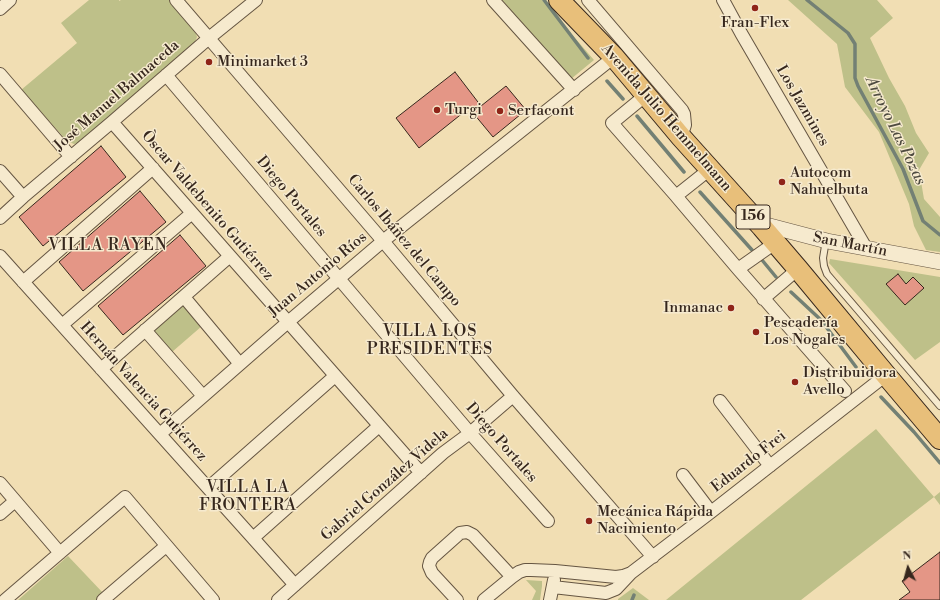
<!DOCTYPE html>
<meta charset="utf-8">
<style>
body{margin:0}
#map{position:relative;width:940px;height:600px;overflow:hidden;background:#f1deb3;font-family:"Libre Bodoni",serif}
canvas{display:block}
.north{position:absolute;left:888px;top:548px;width:40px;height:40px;-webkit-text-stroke:3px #f6eace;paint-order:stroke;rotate:354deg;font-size:11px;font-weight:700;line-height:16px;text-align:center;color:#36271d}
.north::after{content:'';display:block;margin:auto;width:14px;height:18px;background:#36271d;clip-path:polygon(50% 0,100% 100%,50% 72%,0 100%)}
</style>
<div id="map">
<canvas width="940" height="600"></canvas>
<div class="north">N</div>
</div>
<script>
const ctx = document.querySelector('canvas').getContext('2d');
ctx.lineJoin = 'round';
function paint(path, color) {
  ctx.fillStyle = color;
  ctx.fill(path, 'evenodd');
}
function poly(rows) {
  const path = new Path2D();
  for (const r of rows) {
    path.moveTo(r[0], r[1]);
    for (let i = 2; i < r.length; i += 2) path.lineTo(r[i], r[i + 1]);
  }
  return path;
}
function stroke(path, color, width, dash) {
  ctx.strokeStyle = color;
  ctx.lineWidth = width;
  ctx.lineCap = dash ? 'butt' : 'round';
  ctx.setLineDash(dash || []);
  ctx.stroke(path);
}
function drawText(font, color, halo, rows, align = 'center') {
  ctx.font = font + ' "Libre Bodoni",serif';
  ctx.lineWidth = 3;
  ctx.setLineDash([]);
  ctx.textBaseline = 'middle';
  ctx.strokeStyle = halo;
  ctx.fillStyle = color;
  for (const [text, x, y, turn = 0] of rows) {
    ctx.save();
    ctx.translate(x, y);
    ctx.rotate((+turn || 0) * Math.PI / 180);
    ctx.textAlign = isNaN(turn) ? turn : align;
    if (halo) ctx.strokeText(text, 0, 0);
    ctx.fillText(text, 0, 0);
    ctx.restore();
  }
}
paint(poly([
 [89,0,119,0,119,1,121,0,170,0,195,30,197,37,195,42,82,140,79,143,74,144,67,141,21,90,77,43,61,23],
 [502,0,542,0,594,60,571,79],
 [788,0,877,0,893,18,870,38,889,78,905,106,916,133,929,153,919,170,924,199,940,217,940,252,926,250,914,226,909,204,879,132,845,87,837,44],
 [830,259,940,277,940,342,915,360,829,263],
 [183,304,202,326,172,352,153,330],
 [876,429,934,497,940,492,940,505,934,497,801,600,666,600],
 [68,556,104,594,96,600,18,600],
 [526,580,542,581,542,586,540,600,532,600,536,591],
 [633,588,649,600,618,600,618,599]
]), '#bec089');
stroke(poly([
 [544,0,588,58],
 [807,0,848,33,855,44,855,78,858,86,903,169,923,221,940,235],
 [607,81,623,99],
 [637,116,684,172],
 [700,192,752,250],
 [762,260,776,277],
 [791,292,821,320,856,367],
 [881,397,914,432,940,463],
 [632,600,634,595]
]), '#738074', 3.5);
const building = poly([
 [455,72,481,106,506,86,526,110,493,137,469,108,419,148,396,118,455,72],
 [101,146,126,177,43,246,19,217,101,146],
 [140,191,166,222,83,291,59,262,140,191],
 [180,235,206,266,123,335,98,306,180,235],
 [898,274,906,284,913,277,924,288,905,305,886,284,898,274],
 [940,552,940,600,899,600,910,592,902,581,940,552]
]);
paint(building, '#e49686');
stroke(building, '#36271d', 1);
const service = poly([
 [827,241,825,246,823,258,824,266,827,274,940,406]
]);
const minor = poly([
 [176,0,383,241,513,396,653,557],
 [493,0,574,90],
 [588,0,682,110,684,114,685,125,681,137],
 [723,0,741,33,866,248],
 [0,9,10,0],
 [0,74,71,157],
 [166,75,470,433,548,521],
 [646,95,612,123,676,196],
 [112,122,421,473],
 [710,169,676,196,738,269,845,391],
 [0,171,23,197],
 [0,218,23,197,112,122,209,38,256,0],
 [0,256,295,585],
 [738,269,775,243],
 [23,282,153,168],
 [184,297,240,364],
 [763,299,798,269],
 [62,325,192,213],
 [145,330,203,396],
 [101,369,230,256],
 [720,401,770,466],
 [160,434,288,322,383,241,614,57],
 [683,475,711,512],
 [0,483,60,553],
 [208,488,335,376],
 [0,514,15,501],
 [253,538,379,426],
 [553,587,606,593,616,589,631,573,711,512,886,375],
 [5,600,125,497,213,600],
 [103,600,166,546],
 [278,600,443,453,470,433,513,396],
 [457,600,432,573,429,566,430,562,432,558,460,533,467,532,473,535,512,577],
 [484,600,512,577,519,572,525,570,531,570,555,571,616,577,623,576,631,573],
 [550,600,554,580]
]);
const tertiary = poly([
 [762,227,766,225,827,241,940,262]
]);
const trunk = poly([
 [559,0,614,57,681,137,762,227,798,269,886,375,940,439]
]);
stroke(service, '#655542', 8);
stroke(minor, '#655542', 14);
stroke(tertiary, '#655542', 16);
stroke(trunk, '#36271d', 22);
stroke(service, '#f6eace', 6);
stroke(minor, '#f6eace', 12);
stroke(tertiary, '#f6eace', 15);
stroke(trunk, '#e8bf7a', 20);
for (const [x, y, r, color] of [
 [755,8,4,"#8f2418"],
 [209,62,4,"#8f2418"],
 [437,110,4,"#8f2418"],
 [500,111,4,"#8f2418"],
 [782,182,4,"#8f2418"],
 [731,308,4,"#8f2418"],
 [756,332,4,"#8f2418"],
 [795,382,4,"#8f2418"],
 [589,521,4,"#8f2418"]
]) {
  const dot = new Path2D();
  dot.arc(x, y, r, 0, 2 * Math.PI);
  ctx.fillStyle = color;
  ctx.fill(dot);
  stroke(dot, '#f6eace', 1.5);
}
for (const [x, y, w] of [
 [753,217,34]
]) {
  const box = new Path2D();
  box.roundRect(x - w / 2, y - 12, w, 24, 3);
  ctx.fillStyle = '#f6eace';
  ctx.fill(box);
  stroke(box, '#36271d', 1);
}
drawText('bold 14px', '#36271d', null, [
 ["156",753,217]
]);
drawText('15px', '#36271d', '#f6eace', [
 ["Fran-Flex",755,23,"center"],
 ["Minimarket 3",217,62],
 ["Turgi",445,110],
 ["Serfacont",508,111],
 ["Autocom",790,173],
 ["Nahuelbuta",790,190],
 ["Inmanac",723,308,"right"],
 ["Pescadería",764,323],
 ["Los Nogales",764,340],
 ["Distribuidora",803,373],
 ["Avello",803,390],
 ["Mecánica Rápida",597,512],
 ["Nacimiento",597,529]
], 'left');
drawText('15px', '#36271d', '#f6eace', [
 ["José Manuel Balmaceda",117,96,-41],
 ["Los Jazmines",802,106,60],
 ["Avenida Julio Hemmelmann",666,118,49],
 ["Diego Portales",291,197,50],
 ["Òscar Valdebenito Gutiérrez",207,206,49],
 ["Carlos Ibáñez del Campo",404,241,50],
 ["San Martín",850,245,11],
 ["Juan Antonio Ríos",318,275,-40],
 ["Hernán Valencia Gutiérrez",143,392,48],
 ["Diego Portales",501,443,49],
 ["Eduardo Frei",749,462,-38],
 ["Gabriel González Videla",385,485,-41]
]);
drawText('italic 16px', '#4f4c41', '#f6eace', [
 ["Arroyo Las Pozas",895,131,64]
]);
ctx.letterSpacing = '1px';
drawText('16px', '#36271d', '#f6eace', [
 ["VILLA RAYEN",108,246],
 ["VILLA LOS",430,332],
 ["PRESIDENTES",430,350],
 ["VILLA LA",248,488],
 ["FRONTERA",248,506]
]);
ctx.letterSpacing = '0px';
</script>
